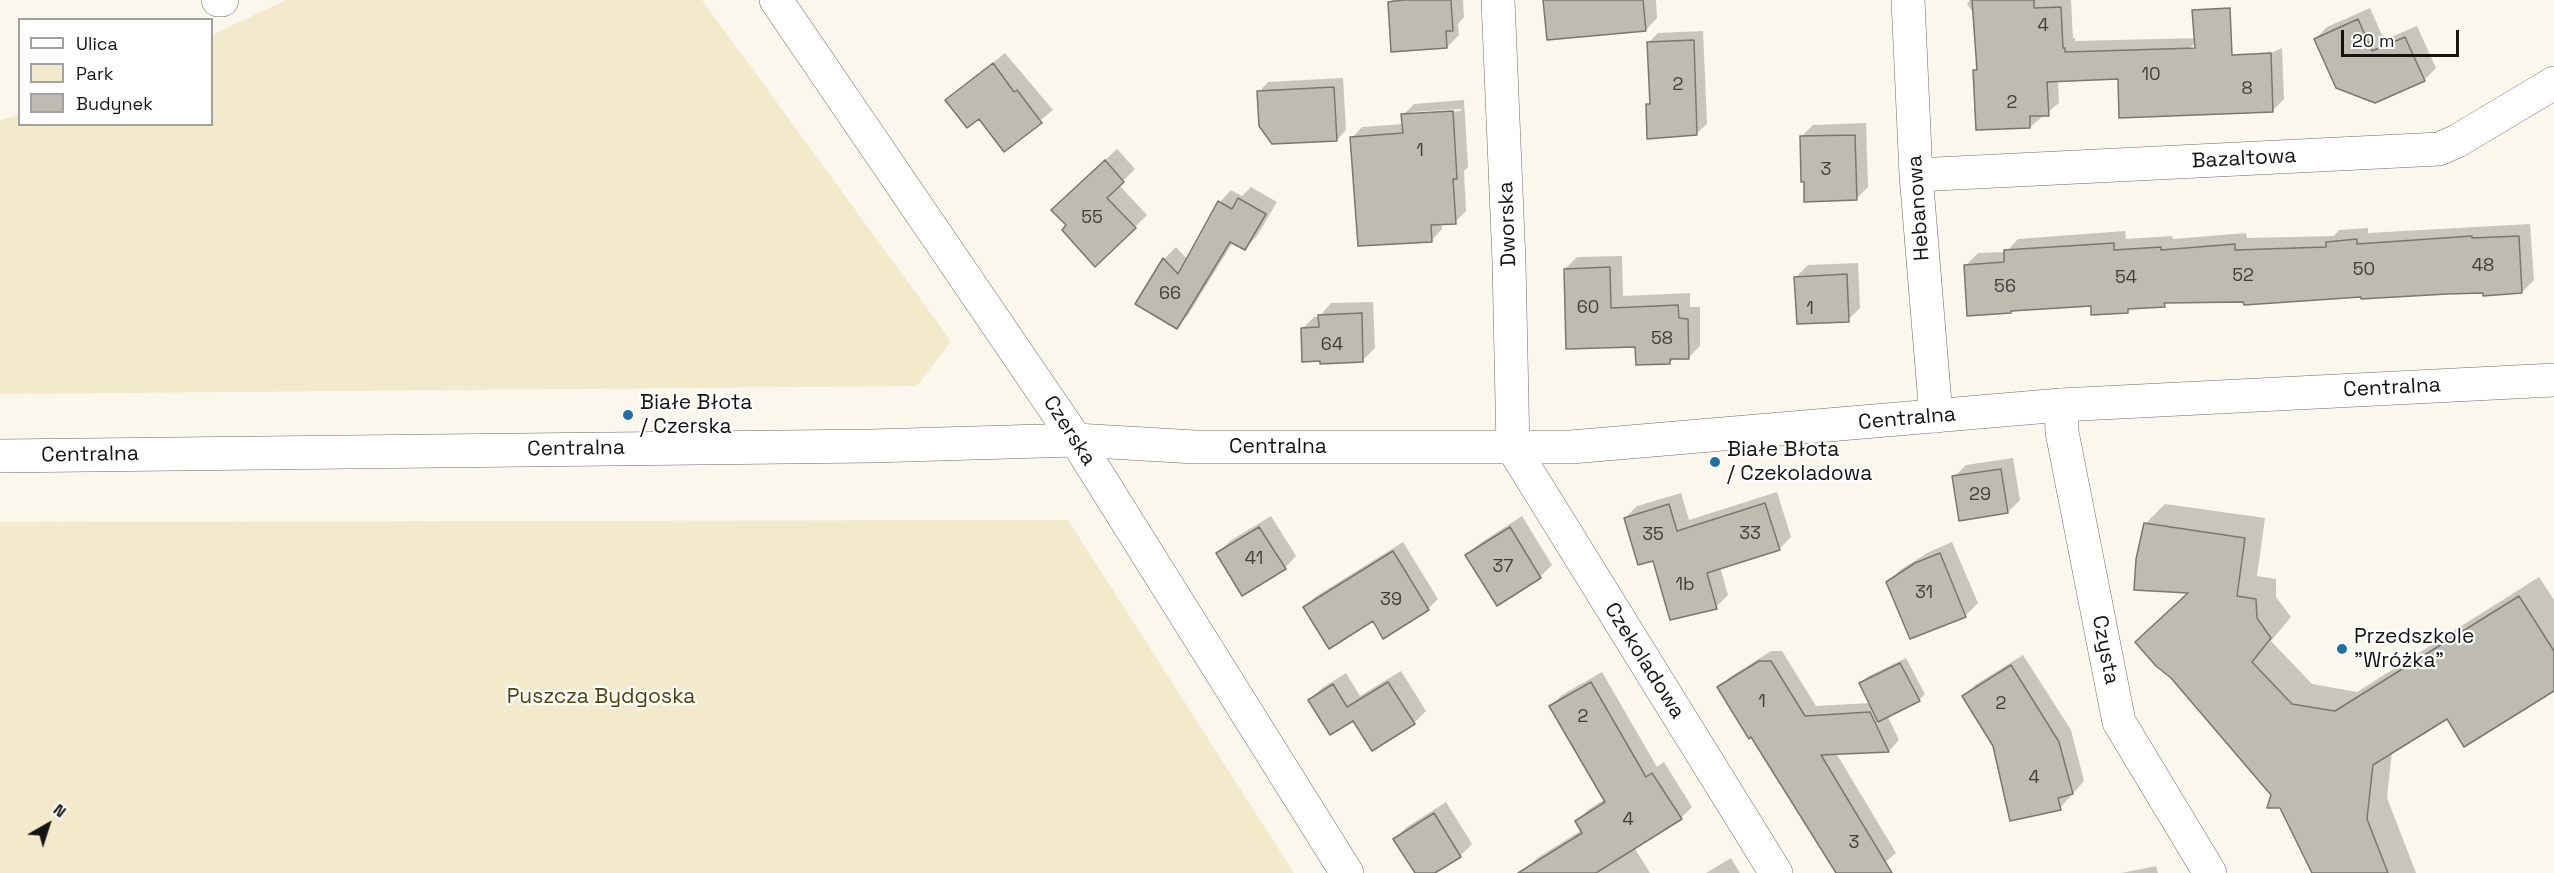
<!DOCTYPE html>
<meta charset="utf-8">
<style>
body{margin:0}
#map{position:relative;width:2554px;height:873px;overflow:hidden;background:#fbf7ec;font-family:"Space Grotesk",sans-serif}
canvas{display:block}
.legend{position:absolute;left:18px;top:18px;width:195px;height:108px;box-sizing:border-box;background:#fff;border:2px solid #a1a1a0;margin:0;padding:8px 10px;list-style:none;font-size:18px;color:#151411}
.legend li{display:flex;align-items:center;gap:12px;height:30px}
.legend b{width:30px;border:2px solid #a1a1a0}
.north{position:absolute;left:18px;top:795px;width:60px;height:60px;-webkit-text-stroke:4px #fff;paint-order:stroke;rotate:39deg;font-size:16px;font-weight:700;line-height:24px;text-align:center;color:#151411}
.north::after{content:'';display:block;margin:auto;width:21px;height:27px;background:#151411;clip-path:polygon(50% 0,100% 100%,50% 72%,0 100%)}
.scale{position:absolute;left:2341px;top:30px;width:118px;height:27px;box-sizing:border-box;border:3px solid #151411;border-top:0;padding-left:8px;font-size:18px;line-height:21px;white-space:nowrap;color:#151411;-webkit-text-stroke:4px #fff;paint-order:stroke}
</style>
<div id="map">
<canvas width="2554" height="873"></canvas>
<ul class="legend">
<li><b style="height:8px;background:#fff"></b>Ulica</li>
<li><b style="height:16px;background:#f3e9cb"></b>Park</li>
<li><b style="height:16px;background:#bebbb1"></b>Budynek</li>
</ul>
<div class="north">N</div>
<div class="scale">20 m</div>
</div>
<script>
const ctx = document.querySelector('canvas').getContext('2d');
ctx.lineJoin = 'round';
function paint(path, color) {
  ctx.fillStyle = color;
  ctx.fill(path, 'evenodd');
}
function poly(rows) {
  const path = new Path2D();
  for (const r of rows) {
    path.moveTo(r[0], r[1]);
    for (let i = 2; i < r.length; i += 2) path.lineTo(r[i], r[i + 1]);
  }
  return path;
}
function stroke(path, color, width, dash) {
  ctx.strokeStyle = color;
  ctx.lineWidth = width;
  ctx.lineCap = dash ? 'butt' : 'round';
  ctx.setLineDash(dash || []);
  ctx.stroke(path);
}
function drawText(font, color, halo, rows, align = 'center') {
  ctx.font = font + ' "Space Grotesk",sans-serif';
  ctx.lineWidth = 4.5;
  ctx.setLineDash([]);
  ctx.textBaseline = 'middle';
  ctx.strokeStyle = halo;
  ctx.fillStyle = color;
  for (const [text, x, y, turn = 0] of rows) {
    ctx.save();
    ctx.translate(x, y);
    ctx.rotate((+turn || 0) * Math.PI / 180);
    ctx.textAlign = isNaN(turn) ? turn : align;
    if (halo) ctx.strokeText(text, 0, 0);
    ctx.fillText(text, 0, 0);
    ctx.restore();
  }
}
paint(poly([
 [286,0,702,0,951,341,917,386,0,394,0,121,19,114,20,124,212,124,212,35],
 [1068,520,1294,873,0,873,0,522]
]), '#f3e9cb');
paint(poly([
 [1392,0,1463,0,1464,17,1458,24,1459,35,1447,47,1390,3],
 [1546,0,1656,0,1657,18,1646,30],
 [1970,0,2071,0,2073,38,2075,38,2075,41,2200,38,2191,47,2119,90,2119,77,2058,80,2059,103,2030,127,1975,71,1978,68,1975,15,1967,4],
 [2370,8,2384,40,2417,26,2436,68,2424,80,2315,39,2327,27],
 [1703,31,1707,124,1697,133,1648,105,1651,102,1648,43,1658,33],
 [2282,48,2284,99,2272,111,2158,104],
 [1005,53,1053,110,1004,150,979,117,947,100],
 [1343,78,1346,130,1337,140,1259,92,1268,82],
 [1464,100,1468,167,1464,171,1466,211,1455,222,1442,223,1442,229,1432,240,1352,138,1362,127,1403,124,1403,115,1414,104],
 [1461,109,1461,111,1412,115,1412,112],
 [1866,123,1868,187,1856,199,1801,137,1813,125],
 [1117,149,1135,169,1119,185,1147,215,1135,227,1068,225,1065,198],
 [1251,187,1277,202,1257,236,1245,248,1233,242,1188,315,1177,327,1137,303,1164,259,1176,247,1188,260,1220,202,1231,190,1242,196],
 [2530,224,2534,280,2522,292,2167,302,2164,305,2132,307,2128,311,2092,304,1966,265,1978,253,2006,252,2018,239,2125,231,2126,239,2172,236,2173,239,2246,233,2247,238,2334,236,2339,230,2368,228,2368,233],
 [1622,256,1623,296,1690,293,1690,307,1700,307,1700,346,1688,358,1675,358,1670,363,1637,346,1565,269,1577,257],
 [1858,263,1860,308,1848,320,1796,277,1808,265],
 [1373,302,1375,348,1363,360,1302,329,1314,317,1319,317,1331,303],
 [2013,458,2020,500,2008,512,1954,477,1966,465],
 [1777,492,1791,537,1779,549,1720,567,1728,595,1716,607,1625,518,1637,506,1681,493,1689,520],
 [2165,504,2265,518,2257,576,2276,579,2276,597,2291,617,2271,641,2312,684,2357,692,2539,577,2554,600,2554,689,2447,717,2392,751,2387,798,2416,873,2314,873,2281,806,2272,795,2265,788,2224,736,2172,677,2137,642,2189,592,2145,524],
 [1271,516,1296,556,1285,568,1218,553,1230,541],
 [1522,516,1552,565,1540,577,1498,603,1467,556,1479,544],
 [1403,542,1438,599,1428,609,1373,619,1305,607,1315,597],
 [1952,542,1978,603,1966,615,1910,638,1888,582,1900,570,1929,552],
 [1771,651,1782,651,1816,706,1870,703,1861,683,1867,677,1906,658,1925,694,1919,700,1887,715,1899,740,1889,751,1836,753,1896,853,1872,873,1839,873,1719,688,1730,677],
 [2023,655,2071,730,2084,781,2060,808,1994,746,1963,697,1975,685],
 [1401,671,1426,711,1414,723,1354,719,1310,700,1322,688,1346,673,1360,696],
 [1602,672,1657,767,1664,762,1692,807,1681,818,1634,847,1650,873,1528,873,1526,870,1537,858,1582,830,1576,822,1588,810,1605,799,1551,706,1562,695],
 [1446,802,1472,844,1460,856,1433,873,1417,873,1395,839,1407,827],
 [1731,858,1740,873,1706,873],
 [2156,866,2158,873,2121,873]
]), '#0003');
const building = poly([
 [1403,0,1451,0,1453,31,1446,31,1447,48,1391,52,1388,2,1403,0],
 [1543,0,1643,0,1646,31,1547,40,1543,0],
 [1972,0,2034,0,2034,8,2061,7,2063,48,2065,48,2065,52,2195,48,2192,10,2230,8,2232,55,2271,53,2273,112,2119,118,2118,79,2047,82,2049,116,2030,116,2030,128,1976,130,1973,70,1977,70,1972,0],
 [2358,19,2372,51,2405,37,2425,81,2375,103,2336,88,2314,39,2358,19],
 [1694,40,1697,135,1647,139,1646,104,1650,104,1647,42,1694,40],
 [993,63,1014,92,1017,90,1042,123,1004,152,979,119,967,128,945,100,993,63],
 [1334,87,1337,141,1272,144,1259,126,1257,91,1334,87],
 [1453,111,1457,179,1453,179,1456,224,1431,225,1432,242,1358,246,1350,137,1403,133,1401,114,1453,111],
 [1855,135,1857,200,1804,202,1804,182,1801,182,1800,136,1855,135],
 [1105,160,1124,182,1107,198,1136,228,1095,267,1062,230,1066,225,1051,210,1105,160],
 [1238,198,1266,214,1245,250,1230,242,1177,329,1135,304,1163,258,1178,274,1218,201,1232,209,1238,198],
 [2472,236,2472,238,2519,236,2522,293,2483,296,2483,293,2447,294,2361,299,2361,297,2244,305,2243,302,2164,303,2165,307,2128,309,2128,313,2091,315,2091,306,2011,311,2011,313,1967,316,1964,265,2004,262,2004,250,2114,243,2114,250,2161,247,2161,250,2235,244,2235,250,2326,247,2326,242,2357,239,2357,244,2472,236],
 [1610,267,1611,308,1678,305,1679,318,1688,319,1689,359,1670,359,1670,364,1636,365,1635,347,1566,349,1564,269,1610,267],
 [1847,274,1849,322,1797,324,1794,277,1847,274],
 [1362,313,1363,362,1320,364,1320,361,1302,362,1301,328,1319,327,1318,315,1362,313],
 [2001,469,2008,513,1959,521,1952,476,2001,469],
 [1765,503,1780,550,1707,573,1717,609,1670,620,1653,561,1638,565,1624,518,1669,504,1677,531,1765,503],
 [2144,523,2245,538,2237,596,2256,599,2257,618,2271,638,2252,662,2292,704,2335,711,2519,596,2554,651,2554,691,2464,747,2447,719,2373,765,2367,819,2388,873,2312,873,2280,808,2267,808,2271,795,2171,678,2156,666,2135,642,2188,593,2134,590,2136,559,2144,523],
 [1259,527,1286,569,1242,596,1216,553,1259,527],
 [1510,527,1541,578,1497,606,1465,555,1510,527],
 [1393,551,1429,610,1383,639,1373,621,1329,649,1303,607,1393,551],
 [1940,553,1966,617,1910,639,1886,582,1915,563,1940,553],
 [1759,661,1771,661,1805,716,1870,712,1889,752,1821,755,1892,873,1836,873,1751,737,1749,739,1717,687,1759,661],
 [1900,663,1920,701,1878,722,1859,683,1900,663],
 [2011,665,2059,742,2073,794,2058,798,2061,810,2010,821,1993,746,1962,696,2011,665],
 [1388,682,1415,724,1372,751,1353,721,1330,735,1308,700,1333,684,1347,707,1388,682],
 [1591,682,1646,777,1652,773,1682,819,1596,873,1518,873,1582,833,1575,821,1605,802,1549,706,1591,682],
 [1434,813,1461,857,1435,873,1415,873,1393,839,1434,813]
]);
paint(building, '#bebbb1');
stroke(building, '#7b776e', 1.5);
const minor = poly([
 [218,0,222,0],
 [1498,0,1509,262,1513,448,1776,873],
 [1908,0,1916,175,1936,416],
 [1916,175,2439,149,2457,141,2554,83],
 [2061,405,2062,432,2119,722,2210,873],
 [1076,440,1347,873]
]);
const tertiary = poly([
 [776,0,1076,440],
 [0,456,872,446,1076,440,1195,447,1571,447,2061,405,2554,380]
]);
stroke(minor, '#6e6b62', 34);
stroke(tertiary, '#6e6b62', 34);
stroke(minor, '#fff', 33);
stroke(tertiary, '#fff', 33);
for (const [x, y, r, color] of [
 [628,415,6,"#206fa1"],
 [1715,462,6,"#206fa1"],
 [2342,649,6,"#206fa1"]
]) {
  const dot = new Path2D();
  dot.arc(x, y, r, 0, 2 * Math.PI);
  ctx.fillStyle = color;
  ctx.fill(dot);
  stroke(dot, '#fff', 2);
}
drawText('18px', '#3f3e39', null, [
 ["4",2043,26],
 ["10",2151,75],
 ["2",1678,85],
 ["8",2247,89],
 ["2",2012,103],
 ["1",1420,151],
 ["3",1826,170],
 ["55",1092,218],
 ["48",2483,266],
 ["50",2364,270],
 ["52",2243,276],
 ["54",2126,278],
 ["56",2005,287],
 ["66",1170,294],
 ["60",1588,308],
 ["1",1810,309],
 ["58",1662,339],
 ["64",1332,345],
 ["29",1980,495],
 ["33",1750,534],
 ["35",1653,535],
 ["41",1254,559],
 ["37",1503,567],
 ["1b",1685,585],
 ["31",1924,593],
 ["39",1391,600],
 ["1",1762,702],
 ["2",2001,704],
 ["2",1583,717],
 ["4",2034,778],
 ["4",1628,820],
 ["3",1854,843]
]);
drawText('21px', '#151411', '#fff', [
 ["Bazaltowa",2244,159,-3],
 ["Hebanowa",1919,208,-94],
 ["Dworska",1508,224,-92],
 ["Centralna",2392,388,-3],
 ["Centralna",1907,419,-5],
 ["Czerska",1069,431,57],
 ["Centralna",1278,447],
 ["Centralna",576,449,-1],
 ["Centralna",90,455,-1],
 ["Czysta",2105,650,79],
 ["Czekoladowa",1644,661,58]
]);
drawText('21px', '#151411', '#fff', [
 ["Białe Błota",640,403],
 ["/ Czerska",640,427],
 ["Białe Błota",1727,450],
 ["/ Czekoladowa",1727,474],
 ["Przedszkole",2354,637],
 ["\"Wróżka\"",2354,661]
], 'left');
drawText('21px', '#514107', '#fff', [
 ["Puszcza Bydgoska",601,697]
]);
</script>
